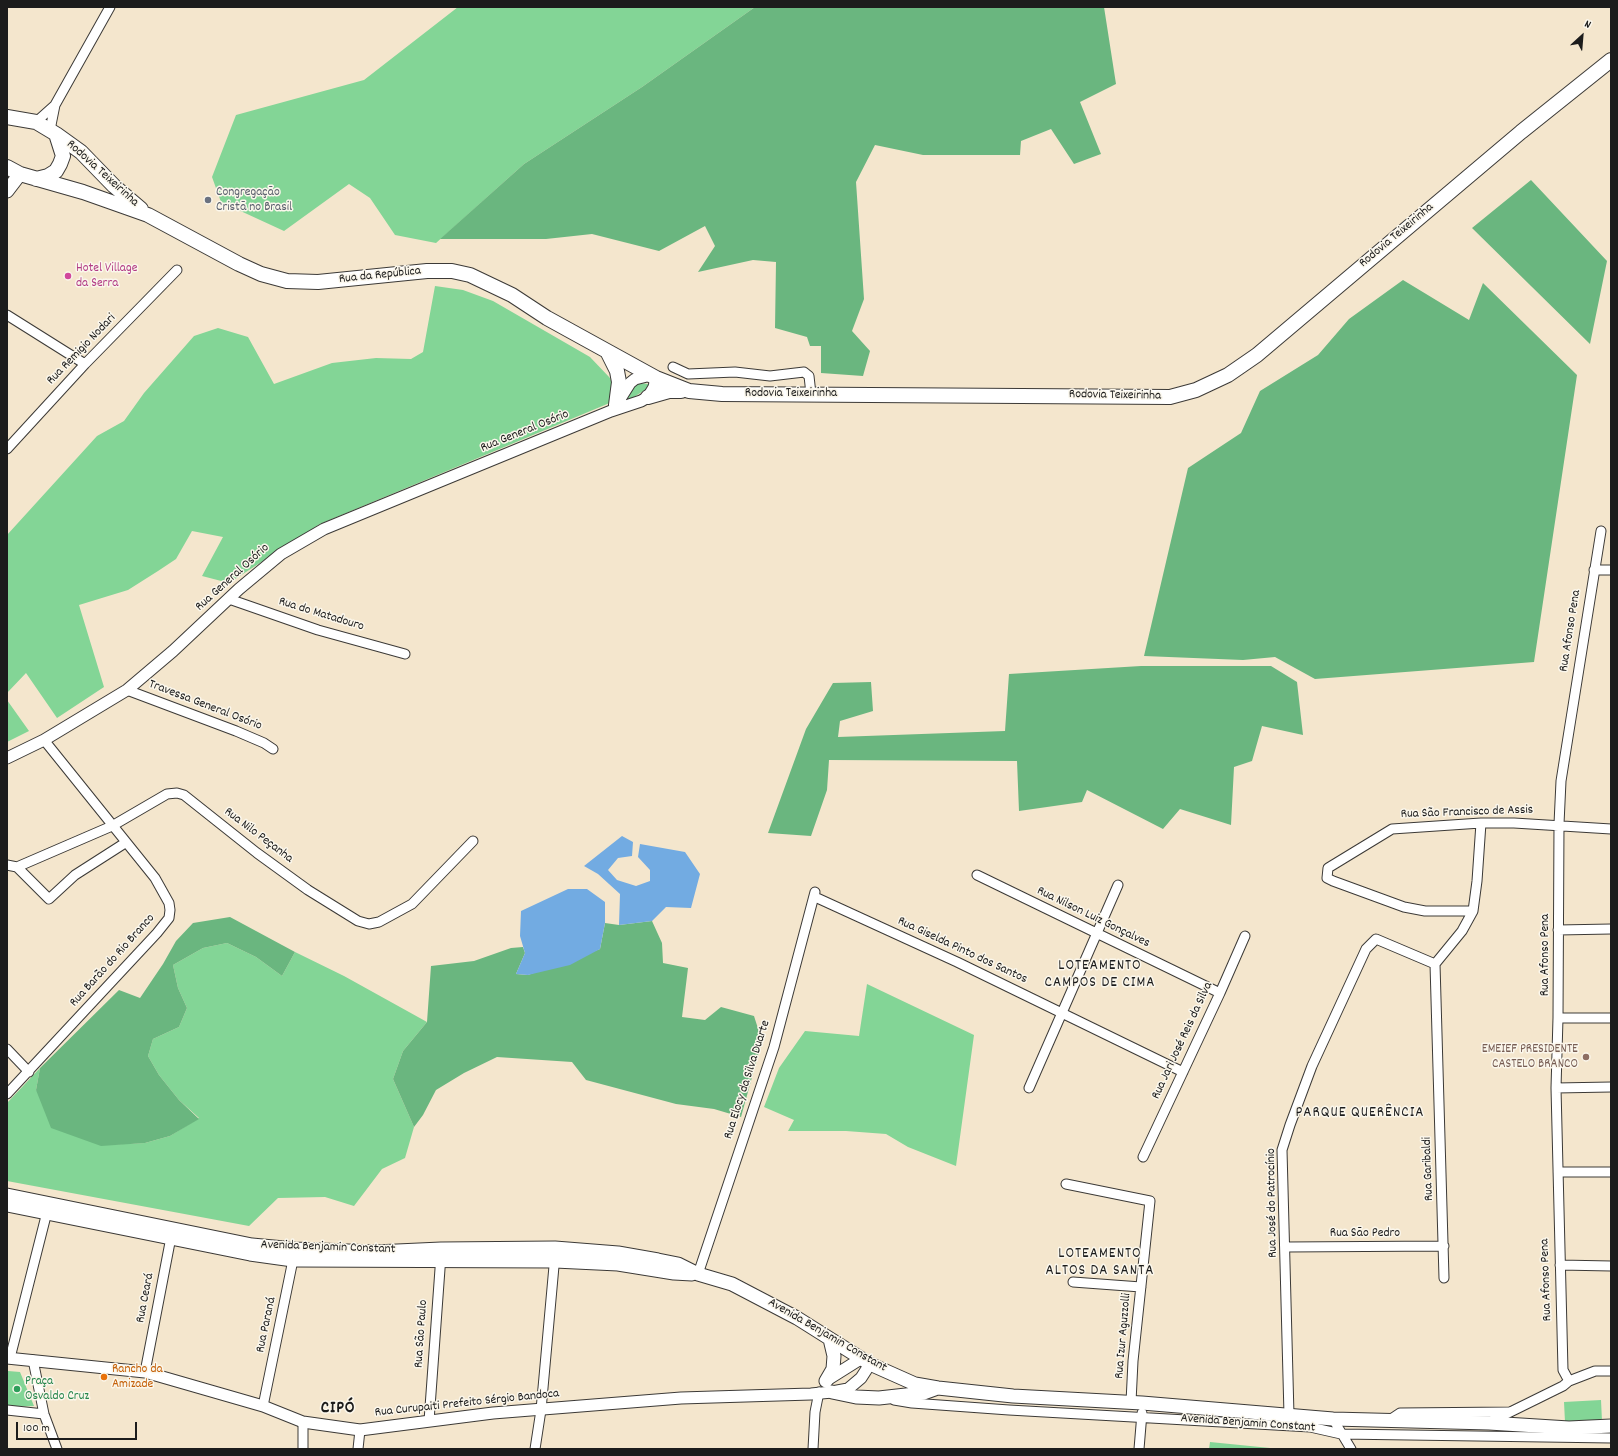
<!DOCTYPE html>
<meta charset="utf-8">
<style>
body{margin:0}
#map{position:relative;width:1618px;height:1456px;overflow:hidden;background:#f4e6cd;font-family:Dekko,sans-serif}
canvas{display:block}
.frame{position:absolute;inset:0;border:8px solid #1c1c1c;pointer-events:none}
.north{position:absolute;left:1562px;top:16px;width:40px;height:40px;-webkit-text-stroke:3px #fbf7ec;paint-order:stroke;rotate:26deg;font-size:11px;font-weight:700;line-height:16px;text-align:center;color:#1c1c1c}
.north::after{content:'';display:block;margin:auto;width:14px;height:18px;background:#1c1c1c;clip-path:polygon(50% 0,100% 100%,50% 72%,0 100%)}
.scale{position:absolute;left:16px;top:1422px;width:121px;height:18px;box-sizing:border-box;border:2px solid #1c1c1c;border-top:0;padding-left:5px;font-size:12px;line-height:14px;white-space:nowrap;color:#1c1c1c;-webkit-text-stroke:3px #fbf7ec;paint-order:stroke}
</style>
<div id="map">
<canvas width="1618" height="1456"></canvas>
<div class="frame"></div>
<div class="north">N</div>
<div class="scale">100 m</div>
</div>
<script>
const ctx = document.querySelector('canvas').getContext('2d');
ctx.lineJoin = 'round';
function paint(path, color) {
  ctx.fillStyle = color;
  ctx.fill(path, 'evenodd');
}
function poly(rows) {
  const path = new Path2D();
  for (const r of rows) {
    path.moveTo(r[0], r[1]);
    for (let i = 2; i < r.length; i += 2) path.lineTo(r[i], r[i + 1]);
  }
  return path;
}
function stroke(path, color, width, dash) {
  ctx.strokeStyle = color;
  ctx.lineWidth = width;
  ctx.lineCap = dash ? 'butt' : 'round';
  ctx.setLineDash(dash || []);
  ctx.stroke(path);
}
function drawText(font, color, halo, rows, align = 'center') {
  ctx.font = font + ' Dekko,sans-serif';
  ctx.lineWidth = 3;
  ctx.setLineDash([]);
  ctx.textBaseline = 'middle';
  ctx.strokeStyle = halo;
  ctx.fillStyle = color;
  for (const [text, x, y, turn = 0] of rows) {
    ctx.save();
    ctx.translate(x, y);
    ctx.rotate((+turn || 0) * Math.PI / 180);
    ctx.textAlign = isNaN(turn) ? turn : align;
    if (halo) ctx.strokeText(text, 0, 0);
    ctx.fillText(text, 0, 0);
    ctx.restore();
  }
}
paint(poly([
 [458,7,755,7,642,87,524,164,436,243,395,235,370,198,349,184,284,231,221,202,212,177,236,115,364,80],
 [435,286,463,290,493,301,590,357,610,378,614,389,612,402,320,524,229,583,202,576,223,537,192,531,176,559,158,571,128,590,79,605,104,687,57,718,26,673,7,693,7,535,97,436,124,421,144,393,194,336,218,328,248,337,274,384,332,363,376,358,411,359,423,352],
 [640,383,648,384,648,388,623,404,634,385],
 [7,700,29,731,7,742],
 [227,943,256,957,282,976,295,952,344,976,427,1022,403,1051,393,1079,414,1127,405,1158,382,1169,354,1206,325,1197,278,1198,249,1226,7,1181,7,1103,40,1068,36,1090,101,1145,145,1143,170,1136,199,1118,179,1100,159,1075,148,1056,153,1039,179,1027,187,1008,178,988,173,965,203,948],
 [867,984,974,1035,956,1166,908,1147,886,1134,846,1131,788,1131,794,1120,764,1107,779,1068,805,1031,859,1036],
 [8,1371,20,1372,34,1406,12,1407,7,1406],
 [1601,1400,1602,1421,1565,1422,1564,1402],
 [1210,1442,1280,1449,1209,1449]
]), '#83d596');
paint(poly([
 [755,7,1104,7,1116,84,1080,102,1101,154,1074,164,1051,129,1021,141,1020,155,923,155,875,145,856,182,864,299,852,331,870,351,863,376,821,373,821,346,810,346,807,337,775,328,776,262,753,260,698,272,715,246,705,226,659,251,592,234,546,239,440,239,524,164,642,87],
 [1531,180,1607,261,1590,344,1472,228],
 [1403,280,1469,320,1483,283,1577,375,1534,662,1315,679,1275,657,1243,660,1144,656,1188,468,1241,433,1260,391,1318,355,1349,319],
 [1141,666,1271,666,1297,682,1303,735,1262,726,1252,761,1234,767,1231,825,1180,809,1163,829,1087,790,1082,802,1019,811,1017,761,829,760,827,790,811,836,768,833,806,729,833,683,871,682,873,711,840,721,838,737,1005,731,1009,674],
 [230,917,295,952,282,976,256,957,227,943,203,948,173,965,178,988,187,1008,179,1027,153,1039,148,1056,159,1075,179,1100,199,1119,170,1136,145,1143,101,1146,51,1128,36,1090,40,1068,119,990,140,998,163,964,176,941,193,923],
 [652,921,662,943,663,963,688,968,682,1017,705,1020,721,1007,754,1016,762,1041,741,1117,714,1109,676,1104,586,1080,572,1062,497,1057,464,1073,436,1090,423,1115,414,1127,393,1079,403,1051,427,1022,431,966,474,961,511,948,523,947,525,953,516,974,528,975,600,949,605,923,619,925]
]), '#6ab67f');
paint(poly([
 [622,836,633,842,632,856,618,858,608,870,617,880,636,886,650,881,650,870,638,857,640,844,685,852,700,874,691,908,666,907,652,921,619,925,620,894,598,874,584,866],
 [568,889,587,889,605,902,605,923,600,949,570,965,528,975,516,974,525,953,520,936,521,911]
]), '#72abe2');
const minor = poly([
 [36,122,55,105,110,7],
 [50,130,55,105],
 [7,315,85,364],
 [673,367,688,374,735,372,770,376,804,372,809,376,811,394],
 [7,449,85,364,177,270],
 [1594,570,1611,570],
 [229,599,318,630,405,654],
 [127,690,236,731,264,743,273,749],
 [7,865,17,867,112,826,167,794,177,793,184,795,257,853,308,890,358,921,369,924,379,922,412,904,473,841],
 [17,867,49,899,75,875,125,843],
 [977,875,1220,993],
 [815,897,957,962,1183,1072],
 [1473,911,1425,911,1404,907,1333,881,1327,878,1328,868,1392,829,1481,823,1514,823,1611,829],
 [1558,930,1611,929],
 [1435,964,1444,1278],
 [1435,964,1462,931,1473,911,1477,881,1481,823],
 [1558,1018,1611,1018],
 [7,1049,29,1072],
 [1029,1088,1118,885],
 [1556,1088,1611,1087],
 [7,1094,157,933,169,918,170,910,169,903,155,878,44,740],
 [1143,1157,1220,993,1245,936],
 [1558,1172,1611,1172],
 [1066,1184,1150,1201,1133,1361,1131,1402],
 [1286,1247,1444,1246],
 [1560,1265,1611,1266],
 [698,1274,774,1047,815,892],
 [1073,1282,1141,1287],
 [10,1358,48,1208],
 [33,1360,44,1414,57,1449],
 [145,1372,172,1232],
 [1569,1381,1563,1370,1556,1088,1558,1018,1559,824,1561,781,1601,531],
 [894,1400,912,1403,1009,1410,1310,1427,1341,1434,1611,1438],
 [263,1406,294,1255],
 [7,1410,44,1414],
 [1289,1415,1282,1150,1290,1125,1312,1066,1366,949,1376,939,1435,964],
 [1333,1419,1351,1449],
 [429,1421,441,1255],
 [1388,1421,1400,1413,1509,1412],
 [303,1422,303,1449],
 [1490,1422,1563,1386,1569,1381,1595,1371,1611,1371],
 [358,1449,360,1430],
 [535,1449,541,1410,555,1255],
 [813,1449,815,1412,819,1392],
 [1139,1449,1142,1413]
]);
const tertiary = poly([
 [618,402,630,383,635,379,651,375],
 [7,758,44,740,127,690,173,651,239,589,281,554,324,529,611,411,641,401,648,397,654,387,656,378],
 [7,1358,145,1372,263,1406,303,1422,360,1430,493,1413,681,1398,811,1394,832,1392,848,1389,861,1378,870,1364],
 [827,1380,862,1358]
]);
const secondary = poly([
 [7,191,20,174],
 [7,1195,252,1245,295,1249,375,1252,441,1249,555,1248,618,1253,658,1260,678,1264,698,1274,732,1284,797,1318,870,1364,915,1384,938,1388,1013,1396,1142,1403,1333,1419,1489,1423,1569,1428,1611,1426],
 [7,1205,250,1254,293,1260,555,1261,618,1264,674,1273,692,1274],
 [826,1381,833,1369,834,1356,830,1339],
 [832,1392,856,1397,879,1398,924,1393,935,1389]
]);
const primary = poly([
 [7,117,36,122,56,134,81,152,114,186,141,209],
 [7,167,20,174,83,192,148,215,239,264,261,274,287,281,318,282,427,271,452,271,470,275,512,295,547,318,656,378,689,391,722,394,1170,397,1196,390,1228,375,1257,355,1521,132,1611,60],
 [36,179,48,176,56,171,60,164,63,156,56,134],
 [607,351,617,371,619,382,616,405],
 [648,397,669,391,681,391]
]);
stroke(minor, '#3c3a37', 11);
stroke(tertiary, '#3c3a37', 13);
stroke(secondary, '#3c3a37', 15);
stroke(primary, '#3c3a37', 16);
stroke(minor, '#fff', 9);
stroke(tertiary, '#fff', 11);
stroke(secondary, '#fff', 13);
stroke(primary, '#fff', 14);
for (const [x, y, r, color] of [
 [208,200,4,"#6b7280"],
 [68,276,4,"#d1479c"],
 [1586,1057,4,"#8d6e63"],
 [104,1377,4,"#e8710a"],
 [17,1389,4,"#2e9e5b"]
]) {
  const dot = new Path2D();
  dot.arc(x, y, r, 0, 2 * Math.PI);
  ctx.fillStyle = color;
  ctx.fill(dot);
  stroke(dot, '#fbf7ec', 1.5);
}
drawText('13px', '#1c1c1c', '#fbf7ec', [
 ["Rodovia Teixeirinha",102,174,42],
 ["Rodovia Teixeirinha",1397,236,-40],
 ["Rua da República",380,276,-6],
 ["Rua Remigio Nodari",82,350,-46],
 ["Rodovia Teixeirinha",791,394],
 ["Rodovia Teixeirinha",1115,396,1],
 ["Rua General Osório",525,432,-22],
 ["Rua General Osório",233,578,-42],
 ["Rua do Matadouro",321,615,17],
 ["Rua Afonso Pena",1571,631,-81],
 ["Travessa General Osório",205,706,21],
 ["Rua São Francisco de Assis",1467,813,-2],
 ["Rua Nilo Peçanha",258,836,37],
 ["Rua Nilson Luiz Gonçalves",1093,918,26],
 ["Rua Giselda Pinto dos Santos",962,951,25],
 ["Rua Afonso Pena",1546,955,-90],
 ["Rua Barão do Rio Branco",113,961,-48],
 ["Rua Jari José Reis da Silva",1183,1041,-65],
 ["Rua Elocy da Silva Duarte",748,1080,-72],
 ["Rua Garibaldi",1429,1169,-92],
 ["Rua José do Patrocínio",1273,1203,-91],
 ["Rua São Pedro",1365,1234],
 ["Avenida Benjamin Constant",328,1248,2],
 ["Rua Afonso Pena",1547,1280,-92],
 ["Rua Ceará",146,1298,-79],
 ["Rua Paraná",267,1325,-78],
 ["Rua São Paulo",422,1334,-86],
 ["Avenida Benjamin Constant",827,1336,30],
 ["Rua Izur Aguzzolli",1124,1336,-85],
 ["Rua Curupaiti Prefeito Sérgio Bandoca",467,1404,-6],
 ["Avenida Benjamin Constant",1248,1424,4]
]);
drawText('13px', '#5b616d', '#fbf7ec', [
 ["Congregação",216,193],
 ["Cristã no Brasil",216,208]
], 'left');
drawText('13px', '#b23c85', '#fbf7ec', [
 ["Hotel Village",76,269],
 ["da Serra",76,284]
], 'left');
drawText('13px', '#785e54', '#fbf7ec', [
 ["EMEIEF PRESIDENTE",1578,1050],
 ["CASTELO BRANCO",1578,1065]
], 'right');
drawText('13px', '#c56008', '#fbf7ec', [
 ["Rancho da",112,1370],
 ["Amizade",112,1385]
], 'left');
drawText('13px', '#27864d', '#fbf7ec', [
 ["Praça",25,1382],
 ["Osvaldo Cruz",25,1397]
], 'left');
ctx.letterSpacing = '1px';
drawText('15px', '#1c1c1c', '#fbf7ec', [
 ["LOTEAMENTO",1100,967],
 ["CAMPOS DE CIMA",1100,984],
 ["PARQUE QUERÊNCIA",1360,1114],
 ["LOTEAMENTO",1100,1255],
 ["ALTOS DA SANTA",1100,1272]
]);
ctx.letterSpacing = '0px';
ctx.letterSpacing = '1px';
drawText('bold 17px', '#1c1c1c', '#fbf7ec', [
 ["CIPÓ",338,1410]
]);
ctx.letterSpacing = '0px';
</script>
